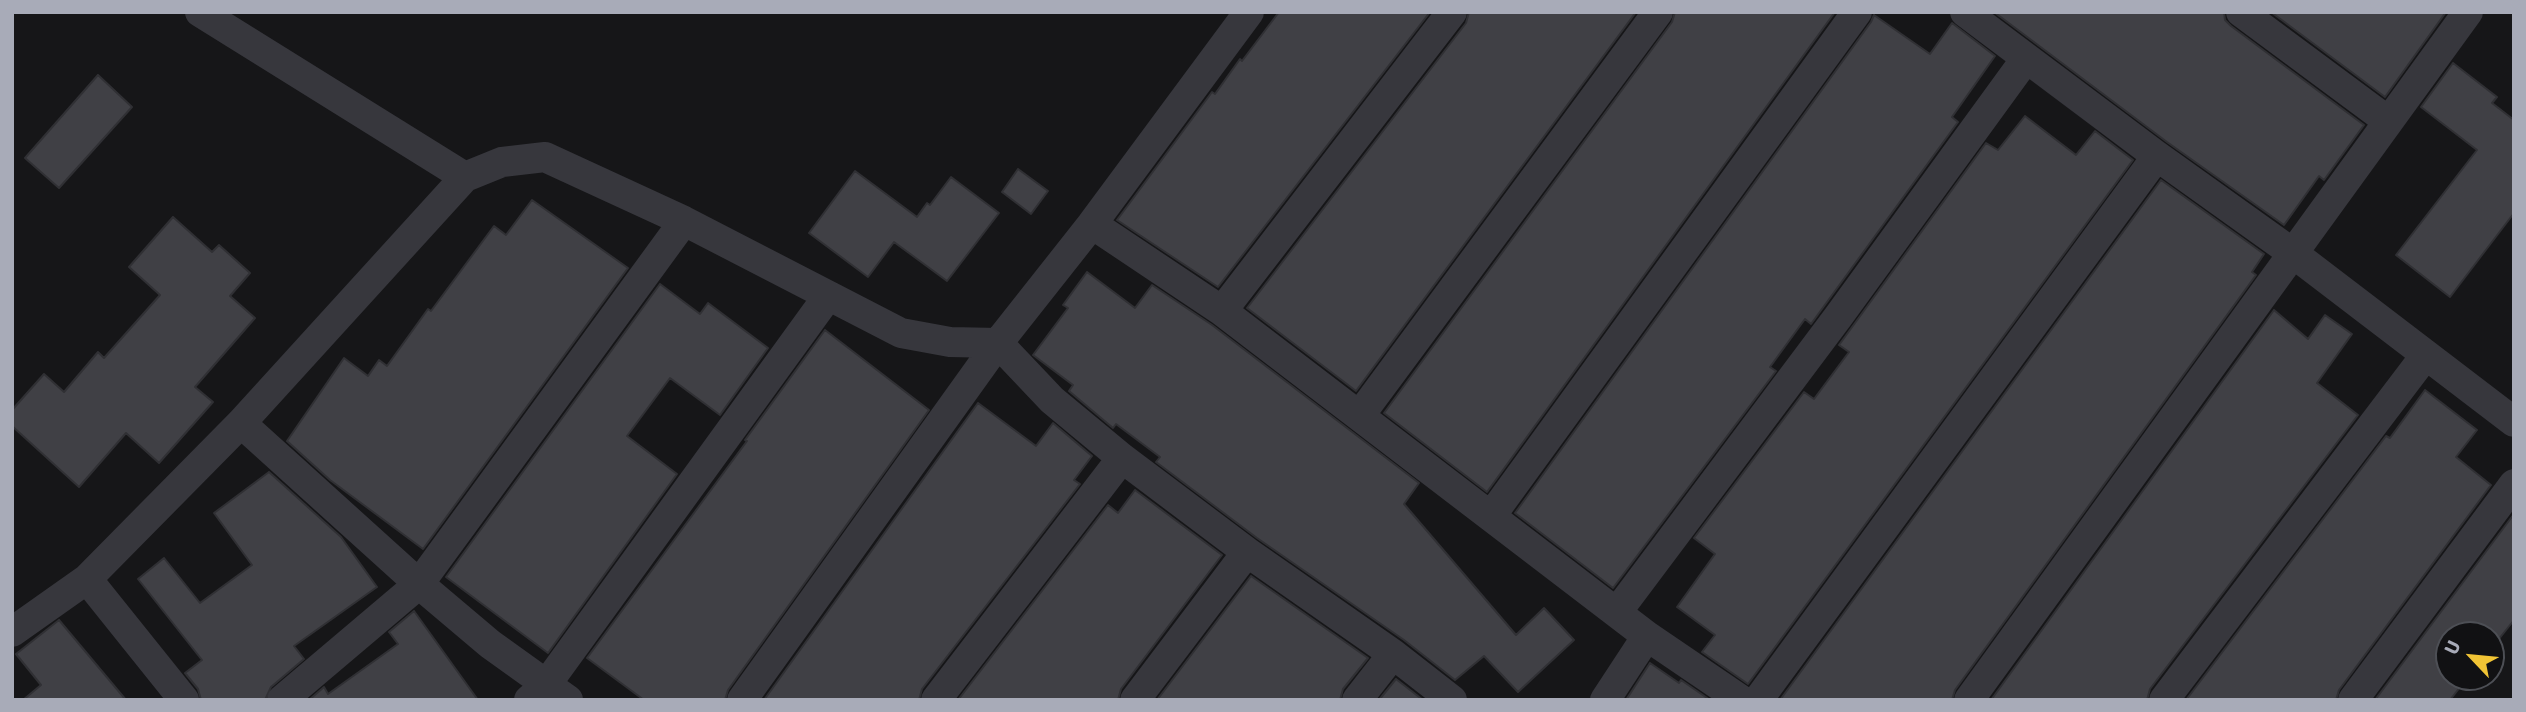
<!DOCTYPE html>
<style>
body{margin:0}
#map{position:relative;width:2526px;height:712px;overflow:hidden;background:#161618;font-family:Signika,sans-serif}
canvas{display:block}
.frame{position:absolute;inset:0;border:14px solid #a8abb8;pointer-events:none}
.north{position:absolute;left:2435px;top:621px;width:70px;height:70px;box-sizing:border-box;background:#111113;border:2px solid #4d4f55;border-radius:50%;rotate:296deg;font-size:19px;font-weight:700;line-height:28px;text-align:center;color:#a8abb8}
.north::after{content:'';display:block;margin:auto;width:24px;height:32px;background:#f1c435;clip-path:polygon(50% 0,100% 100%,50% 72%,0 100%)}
</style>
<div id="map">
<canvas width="2526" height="712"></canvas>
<div class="frame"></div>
<div class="north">U</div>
</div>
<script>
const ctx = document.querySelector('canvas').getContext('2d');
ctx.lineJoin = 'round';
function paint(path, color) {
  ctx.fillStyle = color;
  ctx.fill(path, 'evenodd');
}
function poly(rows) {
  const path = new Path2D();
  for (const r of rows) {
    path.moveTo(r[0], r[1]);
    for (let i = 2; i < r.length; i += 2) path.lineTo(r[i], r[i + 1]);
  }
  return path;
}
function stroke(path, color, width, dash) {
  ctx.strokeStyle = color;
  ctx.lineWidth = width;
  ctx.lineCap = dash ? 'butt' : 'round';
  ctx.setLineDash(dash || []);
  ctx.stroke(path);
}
const building = poly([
 [1279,12,1430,12,1218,287,1117,220,1212,92,1215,94,1240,59,1242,61,1279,12],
 [1469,12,1636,12,1356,391,1247,308,1466,23,1469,12],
 [1675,12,1835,12,1487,492,1384,413,1672,22,1675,12],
 [1994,12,2224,12,2225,20,2231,26,2364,125,2324,180,2319,176,2284,225,2167,142,1994,12],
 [2271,12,2446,12,2385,97,2271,12],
 [1874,15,1930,54,1952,23,1995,56,1952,117,1958,122,1811,324,1805,319,1770,367,1776,371,1613,588,1515,513,1871,22,1874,15],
 [2453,63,2497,97,2492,103,2514,120,2514,213,2450,297,2396,255,2477,150,2421,107,2453,63],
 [98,75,132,107,59,188,25,158,98,75],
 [2025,116,2076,155,2095,131,2133,160,1748,684,1702,652,1715,635,1677,607,1715,554,1694,538,1804,392,1814,399,1849,352,1839,345,1986,143,1998,150,2025,116],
 [1018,169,1048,191,1031,214,1002,192,1018,169],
 [855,171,917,217,927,203,930,205,951,177,999,213,947,281,894,242,868,277,809,233,855,171],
 [2161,180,2264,254,2252,272,2256,275,1955,690,1952,700,1780,700,2161,180],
 [532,200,628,268,423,549,330,480,287,441,344,358,368,376,379,360,387,366,428,309,431,311,494,226,506,235,532,200],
 [173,217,212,252,219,245,250,273,230,296,255,318,195,387,213,402,159,463,126,433,79,487,12,426,12,410,44,374,64,392,98,352,104,358,160,295,129,267,173,217],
 [1087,272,1135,308,1152,285,1212,325,1419,483,1404,504,1516,635,1544,608,1574,640,1518,692,1484,656,1455,680,1404,640,1257,538,1156,462,1160,457,1116,424,1113,428,1069,391,1073,385,1033,355,1068,308,1063,305,1087,272],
 [660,284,700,314,708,303,768,348,720,415,670,378,627,436,677,474,548,653,446,577,660,284],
 [2274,310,2308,339,2325,315,2352,334,2317,383,2358,415,2150,689,2147,700,1991,700,2274,310],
 [825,330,929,410,728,690,725,700,644,700,587,658,747,441,745,440,825,330],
 [2425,390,2477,430,2456,457,2491,485,2339,690,2336,700,2186,700,2386,436,2390,438,2425,390],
 [978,403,1036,446,1053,423,1092,456,1074,480,1080,484,922,689,919,700,764,700,978,403],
 [269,472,341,537,377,587,294,646,304,659,271,687,265,700,201,700,198,689,185,673,202,660,138,579,164,558,200,603,252,565,214,513,269,472],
 [1135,490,1222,555,1121,689,1118,700,958,700,1108,505,1118,513,1135,490],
 [2514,514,2514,620,2491,649,2491,635,2449,635,2449,677,2468,677,2450,700,2375,700,2514,514],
 [1251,576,1368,658,1343,689,1340,700,1157,700,1251,576],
 [414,611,478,700,309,700,324,687,328,694,398,644,389,632,414,611],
 [59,620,126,700,23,700,41,685,16,654,59,620],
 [1650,663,1679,683,1681,680,1710,700,1626,700,1650,663],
 [1396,679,1423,700,1379,700,1396,679]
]);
paint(building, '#404045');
stroke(building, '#303034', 2);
stroke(poly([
 [200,12,465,177],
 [1965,12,2157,156,2294,254,2514,422],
 [2241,12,2388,121],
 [1092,224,1222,311,1647,636,1741,700],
 [1222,311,1452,12],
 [1360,415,1658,12],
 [241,423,419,584,490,644,568,700],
 [1491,516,1857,12],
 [87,579,184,700],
 [1617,612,1838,317,2025,60],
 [12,632,87,579,241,423,465,177,502,162,545,157,684,221,901,333,950,342,998,343,1092,224,1249,12],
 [282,700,419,584,684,221],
 [529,700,546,685,828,296],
 [742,700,998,343,1052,400,1122,458,1247,552,1393,654,1452,700],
 [936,700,1122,458],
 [1135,700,1247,552],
 [1357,700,1393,654],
 [1605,700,1647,636],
 [1758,700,2157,156],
 [1969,700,2468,12],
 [2164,700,2425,356],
 [2353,700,2514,484]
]), '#37373d', 30);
</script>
